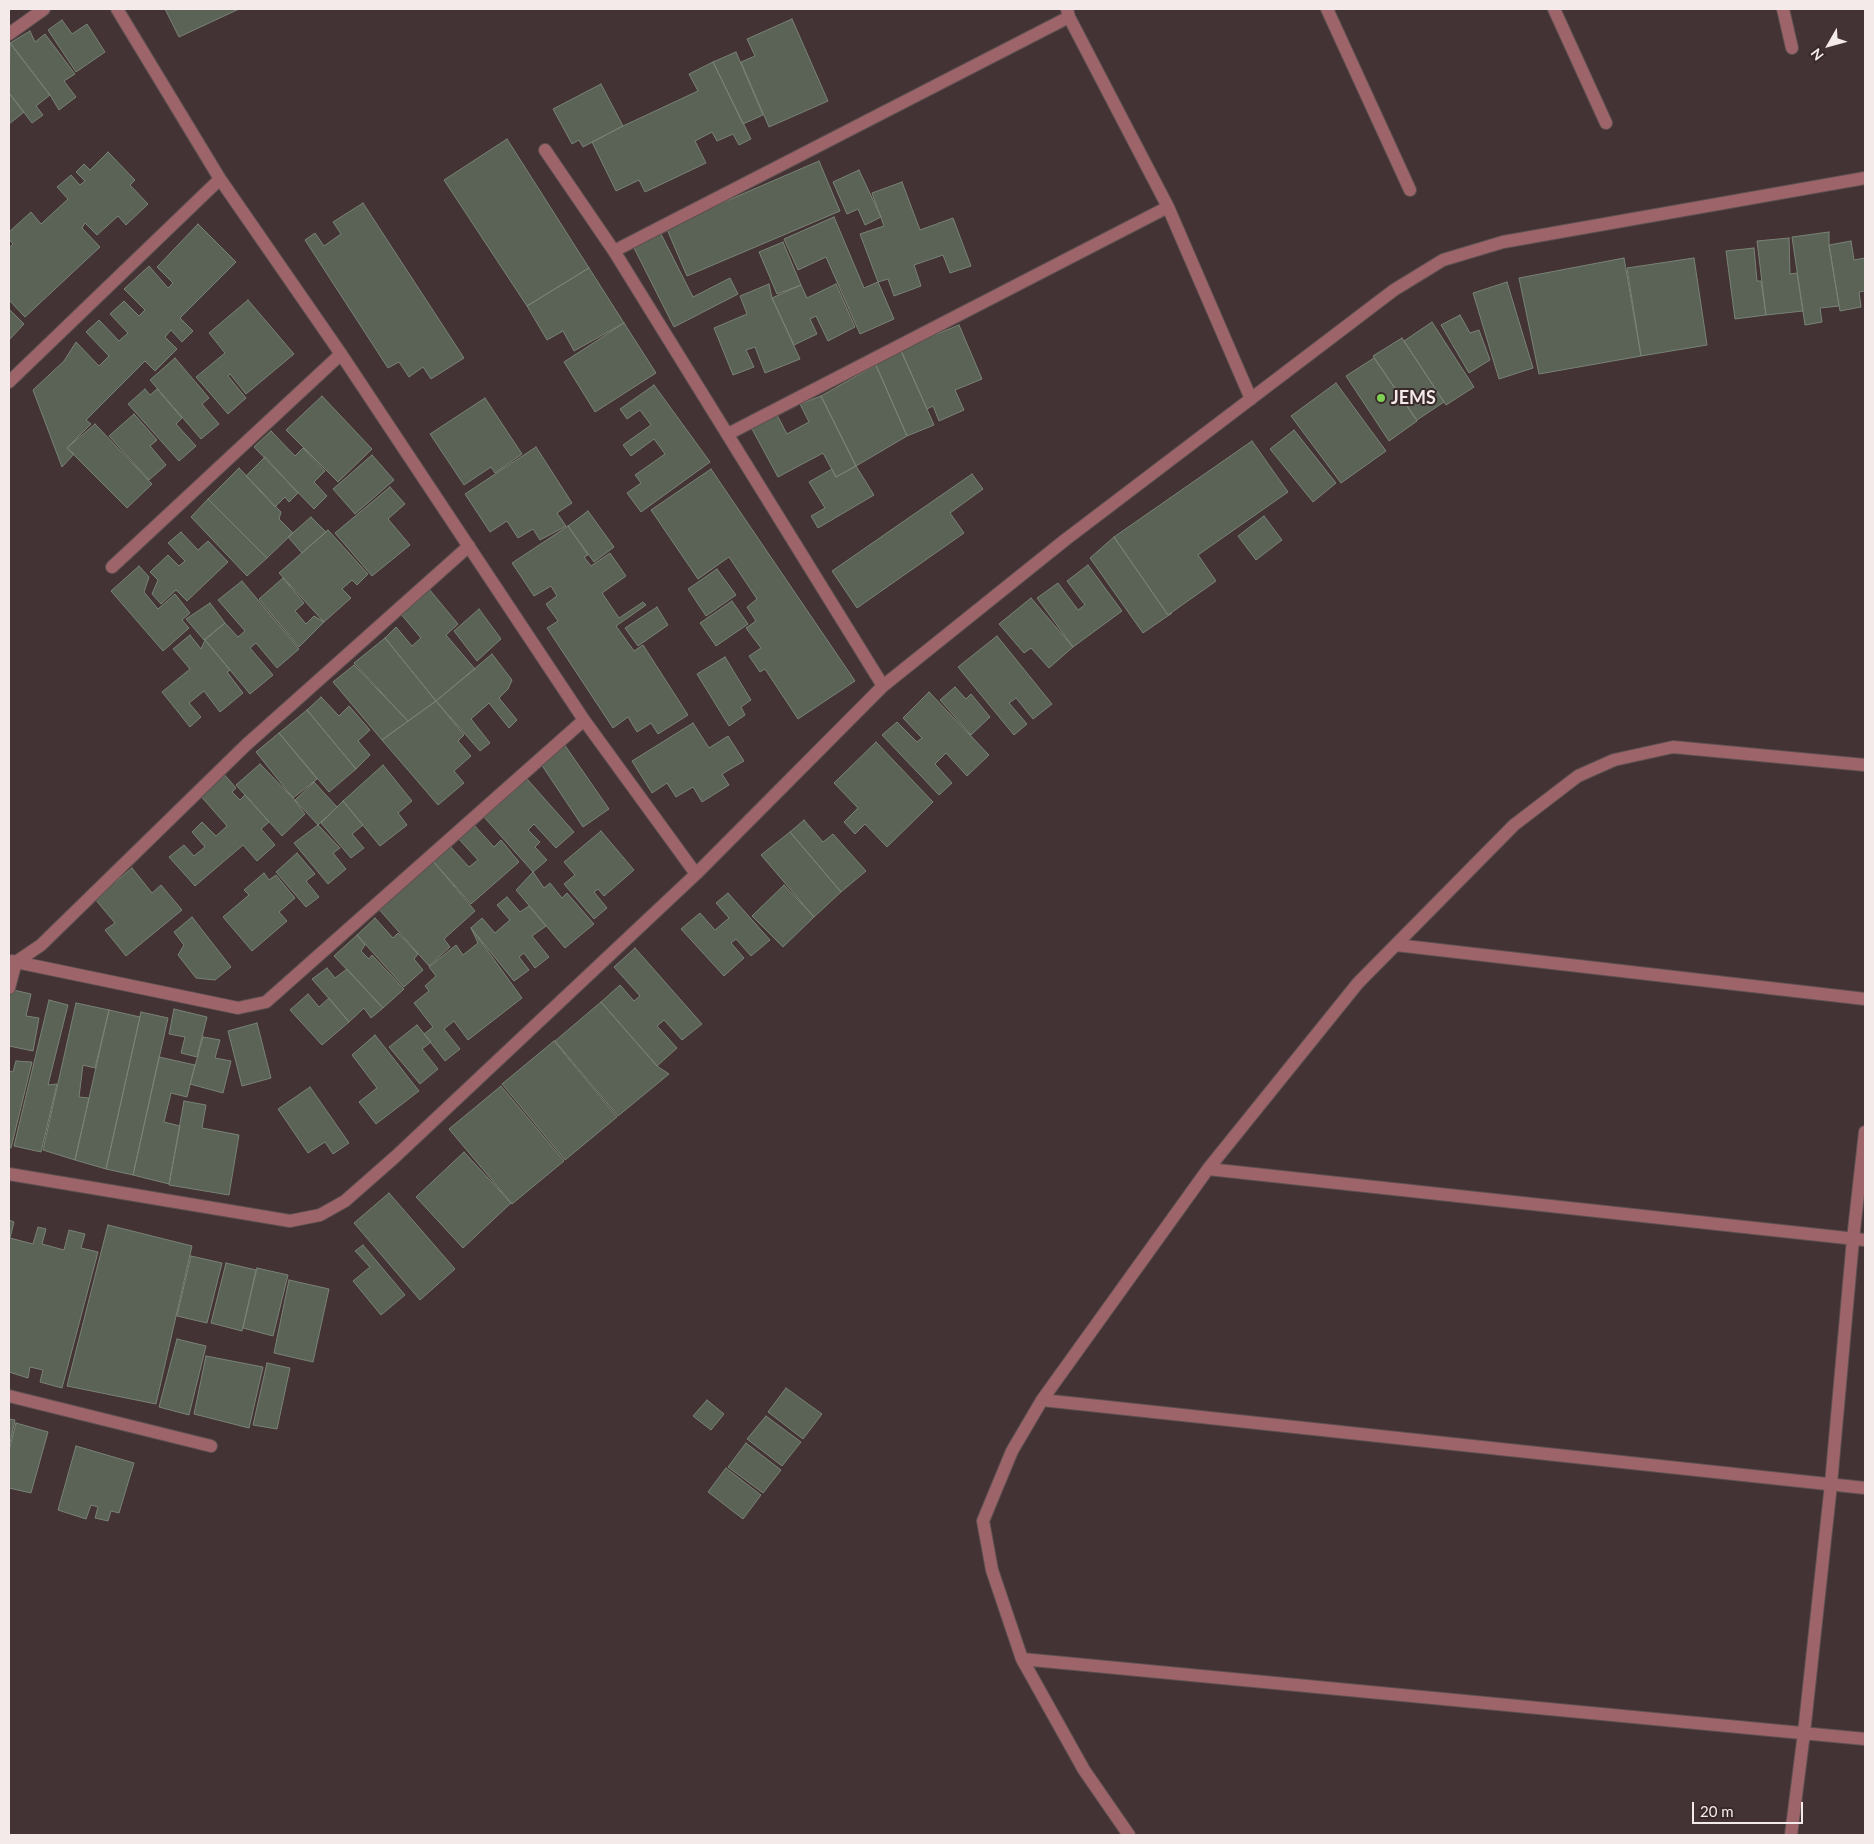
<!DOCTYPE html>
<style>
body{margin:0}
#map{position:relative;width:1874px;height:1844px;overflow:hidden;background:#433334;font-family:Lato,sans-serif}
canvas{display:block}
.frame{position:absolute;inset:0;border:10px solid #f5eaea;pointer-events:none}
.north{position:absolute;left:1804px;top:20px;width:50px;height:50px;-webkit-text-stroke:4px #39292a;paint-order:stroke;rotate:232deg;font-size:14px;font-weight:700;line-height:20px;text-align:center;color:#f5eaea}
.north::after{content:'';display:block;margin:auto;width:18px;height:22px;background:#f5eaea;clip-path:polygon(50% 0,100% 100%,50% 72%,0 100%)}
.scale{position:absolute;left:1692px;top:1802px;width:111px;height:22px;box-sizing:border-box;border:2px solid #f5eaea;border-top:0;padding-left:6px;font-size:15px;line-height:18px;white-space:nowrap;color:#f5eaea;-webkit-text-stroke:4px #39292a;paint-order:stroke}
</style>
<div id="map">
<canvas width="1874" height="1844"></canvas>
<div class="frame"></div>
<div class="north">N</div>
<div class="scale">20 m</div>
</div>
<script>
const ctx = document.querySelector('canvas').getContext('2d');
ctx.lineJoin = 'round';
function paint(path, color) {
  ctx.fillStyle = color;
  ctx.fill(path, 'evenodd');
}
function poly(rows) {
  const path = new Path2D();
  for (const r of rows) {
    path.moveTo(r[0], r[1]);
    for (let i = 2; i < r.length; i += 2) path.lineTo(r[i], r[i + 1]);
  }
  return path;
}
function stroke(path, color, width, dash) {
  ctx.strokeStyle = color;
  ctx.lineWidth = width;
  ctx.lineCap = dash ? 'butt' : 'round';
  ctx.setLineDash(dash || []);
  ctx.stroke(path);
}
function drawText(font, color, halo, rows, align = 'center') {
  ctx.font = font + ' Lato,sans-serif';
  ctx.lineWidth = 4;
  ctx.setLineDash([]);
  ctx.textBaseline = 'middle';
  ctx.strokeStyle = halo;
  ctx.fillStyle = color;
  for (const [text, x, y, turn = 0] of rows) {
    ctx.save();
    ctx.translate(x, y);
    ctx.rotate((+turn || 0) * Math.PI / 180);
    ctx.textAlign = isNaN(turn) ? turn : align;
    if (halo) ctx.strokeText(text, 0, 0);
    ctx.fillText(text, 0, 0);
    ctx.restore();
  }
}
const building = poly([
 [165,9,239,9,179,37,165,9],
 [792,19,828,101,769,127,741,62,755,56,747,39,792,19],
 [62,20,72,34,87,24,105,52,76,72,48,30,62,20],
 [30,31,35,42,45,34,75,74,64,81,76,97,59,110,50,95,10,43,30,31],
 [10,43,50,95,36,106,43,115,32,123,9,93,10,43],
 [736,52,763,115,743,124,713,62,736,52],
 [713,62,751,139,739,145,733,134,717,141,712,132,695,141,706,163,645,192,639,180,616,191,592,142,623,126,698,91,689,74,713,62],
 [601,84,623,126,583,147,579,140,572,144,553,109,601,84],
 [9,93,24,112,9,124,9,93],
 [507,139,589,268,527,306,444,180,507,139],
 [108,152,135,180,130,185,148,204,126,225,118,216,97,235,85,223,82,228,100,247,25,317,9,300,9,248,13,244,9,239,9,232,31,212,41,224,68,199,57,187,71,175,80,185,85,181,76,172,84,164,90,170,108,152],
 [819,161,840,211,687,276,666,227,819,161],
 [859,170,881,217,865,225,858,209,847,214,833,182,859,170],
 [902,182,920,230,953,218,971,266,950,273,943,255,914,265,921,286,894,296,888,279,878,282,860,234,884,226,872,193,902,182],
 [363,203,464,358,431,379,423,367,409,377,399,362,388,368,305,240,315,233,324,246,341,234,333,222,363,203],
 [834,217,864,288,878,282,894,319,860,334,826,257,798,270,784,239,834,217],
 [198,224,236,262,180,318,193,331,182,342,171,330,165,337,177,349,155,371,145,361,86,420,91,424,67,448,74,454,62,467,33,390,64,361,76,342,99,366,109,356,86,332,99,320,119,341,128,333,110,314,124,301,139,316,145,310,124,289,149,266,168,288,173,283,157,267,198,224],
 [659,230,693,297,730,278,738,294,674,327,632,244,659,230],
 [1829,232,1829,245,1839,306,1820,308,1822,322,1805,325,1792,237,1829,232],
 [1789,238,1790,274,1797,273,1803,311,1766,315,1757,241,1789,238],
 [1851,241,1854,260,1865,258,1865,291,1859,292,1861,307,1840,311,1829,245,1851,241],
 [783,242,801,285,777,294,759,252,783,242],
 [1754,248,1757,281,1761,281,1766,315,1735,319,1726,251,1754,248],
 [1624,258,1641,356,1539,374,1519,278,1624,258],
 [1694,258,1707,345,1641,356,1627,268,1694,258],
 [589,268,624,323,574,351,563,331,547,340,527,306,589,268],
 [1507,282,1533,368,1499,379,1473,293,1507,282],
 [769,284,772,298,800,359,765,373,755,347,746,350,754,367,733,375,714,328,747,314,740,296,769,284],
 [836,284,855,327,828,341,816,316,810,319,817,334,794,345,772,298,801,285,807,298,836,284],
 [248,300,294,354,246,394,230,374,228,376,246,398,228,414,196,377,225,353,209,333,248,300],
 [9,309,24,324,9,340,9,309],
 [1460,315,1470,333,1479,330,1490,360,1469,373,1441,325,1460,315],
 [1432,322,1474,387,1446,405,1404,341,1432,322],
 [624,323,656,373,595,412,564,362,624,323],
 [959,325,982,379,955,390,964,410,939,421,933,406,927,409,900,349,959,325],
 [1402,338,1444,402,1417,420,1373,356,1402,338],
 [901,350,934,425,907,436,874,361,901,350],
 [175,358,209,398,202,404,219,424,201,439,150,380,175,358],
 [1374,358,1417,421,1389,441,1346,376,1374,358],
 [876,365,907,436,856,466,821,396,876,365],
 [1336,383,1386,451,1341,483,1291,416,1336,383],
 [654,385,710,462,641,512,627,493,641,483,635,475,665,454,654,439,631,456,623,445,651,425,640,410,627,419,620,409,654,385],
 [145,389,150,395,157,389,182,418,176,424,196,446,179,461,128,404,145,389],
 [322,396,372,449,338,482,286,430,322,396],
 [821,396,856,466,836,477,823,453,778,477,752,429,777,415,787,434,809,422,800,404,821,396],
 [485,398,522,454,495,473,491,467,464,485,430,434,485,398],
 [134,414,157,440,150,446,166,465,149,480,109,436,134,414],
 [95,424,152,484,127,508,67,448,95,424],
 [1294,430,1336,483,1313,502,1270,449,1294,430],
 [271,431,295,456,303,448,325,471,314,482,327,496,314,509,254,447,271,431],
 [1252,441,1288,492,1198,555,1216,581,1168,615,1114,537,1252,441],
 [536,447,572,503,557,513,566,526,540,540,533,529,518,538,507,521,490,532,465,494,536,447],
 [372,455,394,480,355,514,333,489,372,455],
 [265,457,298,493,289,502,285,497,275,507,246,476,265,457],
 [856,466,874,495,818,528,811,516,825,508,809,482,832,469,836,477,856,466],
 [239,468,281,512,279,519,293,533,267,558,208,499,239,468],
 [711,469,855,681,798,719,765,669,760,672,749,656,761,648,746,628,756,621,747,607,757,599,729,557,698,579,651,510,711,469],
 [972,474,983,489,950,513,964,533,857,608,832,571,972,474],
 [390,487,405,504,388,519,410,545,372,576,335,533,390,487],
 [208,499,267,558,247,576,191,517,208,499],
 [588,511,614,547,594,562,568,526,588,511],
 [1264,516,1282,540,1256,560,1238,536,1264,516],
 [311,517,326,532,302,553,288,537,311,517],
 [568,526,588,555,584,557,591,566,610,553,626,576,602,593,619,618,643,602,646,605,616,626,634,651,643,645,688,715,658,734,651,723,637,732,628,717,613,728,547,628,558,621,546,604,557,596,551,586,534,596,512,563,568,526],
 [328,530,368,574,357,585,352,580,342,589,351,598,324,622,279,573,328,530],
 [181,532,198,550,208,541,228,562,187,601,176,590,161,604,152,594,158,580,150,572,168,555,179,566,185,561,168,543,181,532],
 [1114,537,1168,615,1172,613,1143,633,1090,558,1114,537],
 [1088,565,1122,611,1073,647,1037,598,1058,583,1078,610,1085,605,1067,581,1088,565],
 [139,566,149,577,144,592,158,609,175,594,190,613,182,620,189,628,163,651,111,591,139,566],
 [717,569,736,595,706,616,688,589,717,569],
 [283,578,304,603,295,611,306,624,314,616,324,622,299,647,259,599,283,578],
 [242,581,299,649,277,668,256,643,250,648,273,675,250,694,205,640,225,623,238,637,245,631,218,600,242,581],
 [429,589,458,624,446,635,475,669,436,701,385,638,396,627,412,646,421,638,400,613,429,589],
 [1031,598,1073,647,1049,668,1031,648,1024,653,999,624,1031,598],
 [732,601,748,624,716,646,700,623,732,601],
 [210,603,225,623,204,640,186,619,210,603],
 [657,607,668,625,638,646,625,628,657,607],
 [479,609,501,639,477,661,454,631,479,609],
 [190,635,201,649,205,640,230,670,227,672,243,693,220,712,204,691,189,703,201,717,190,727,162,692,190,669,173,649,190,635],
 [997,636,1052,704,1033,719,1016,698,1009,703,1027,724,1014,735,958,667,997,636],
 [385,638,436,701,408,721,354,663,385,638],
 [492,654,512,680,508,689,499,698,517,720,509,728,489,703,471,719,490,743,480,751,436,701,492,654],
 [725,657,751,700,741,707,745,715,729,726,697,674,725,657],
 [354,665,408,721,382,740,333,682,354,665],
 [955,687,966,699,971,694,990,717,971,735,940,700,955,687],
 [929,692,989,755,967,776,946,753,935,764,952,783,939,795,882,735,897,722,917,742,922,738,903,718,929,692],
 [321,697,339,716,349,706,370,730,358,741,370,755,356,769,307,710,321,697],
 [436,701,464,735,458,741,471,756,454,771,464,783,438,805,382,740,436,701],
 [307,710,356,769,329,792,279,733,307,710],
 [693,723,709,748,728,736,744,761,722,774,729,785,702,802,693,787,676,797,667,783,652,793,632,761,693,723],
 [279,733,317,779,293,798,256,752,279,733],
 [876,742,933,802,887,847,865,824,855,834,844,822,858,808,834,783,876,742],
 [564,744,609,809,583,827,539,761,564,744],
 [260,764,293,798,305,814,282,836,236,785,260,764],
 [383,765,412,801,398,813,407,825,380,846,343,801,383,765],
 [223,773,236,788,232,792,240,800,245,795,269,822,261,829,275,845,257,861,243,845,195,886,169,857,184,845,194,856,205,847,192,832,202,822,216,836,227,826,199,794,223,773],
 [527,779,574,832,556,848,534,824,528,830,540,842,535,847,547,860,533,872,484,817,527,779],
 [314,782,337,807,318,825,295,800,314,782],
 [343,801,363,825,352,834,364,848,351,858,321,823,343,801],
 [804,820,823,842,833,834,866,871,841,892,790,832,804,820],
 [473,824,494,847,501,840,519,862,471,904,432,860,448,844,469,867,478,860,458,838,473,824],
 [318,825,340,848,333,853,346,869,328,884,294,843,318,825],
 [601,831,634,870,604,896,598,889,594,892,607,908,594,919,564,884,575,875,564,862,601,831],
 [790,832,841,892,814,917,761,855,790,832],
 [297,853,315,874,306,881,319,897,306,907,276,872,297,853],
 [432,860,475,911,444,939,450,947,429,966,377,907,432,860],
 [132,868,152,893,161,885,182,910,126,956,105,930,115,923,95,899,132,868],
 [533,872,544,888,550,883,562,898,567,893,594,924,565,948,516,890,533,872],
 [264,873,269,880,276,875,295,898,279,912,287,921,252,951,223,917,249,895,244,890,264,873],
 [784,885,814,917,783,947,752,916,784,885],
 [728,893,770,940,751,956,736,939,731,943,744,958,724,976,681,929,700,913,715,930,729,918,716,903,728,893],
 [507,897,520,912,529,906,546,926,532,936,549,957,535,968,524,953,519,957,529,970,514,981,471,928,482,918,495,933,510,920,497,905,507,897],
 [192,917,231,967,215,980,196,978,178,955,184,945,174,932,192,917],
 [375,918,393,938,398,933,418,954,414,959,423,970,404,987,357,935,375,918],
 [471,928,522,998,468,1040,454,1021,444,1029,460,1049,445,1061,424,1034,433,1027,414,1003,429,991,425,986,436,976,429,967,456,945,463,955,478,943,471,928],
 [357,935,365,945,361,951,369,959,372,955,404,989,383,1008,334,956,357,935],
 [635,948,702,1024,682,1040,664,1020,657,1026,677,1048,657,1066,601,1002,620,985,634,1001,640,996,614,967,635,948],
 [327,968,335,978,347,969,383,1008,371,1018,364,1008,349,1022,312,979,327,968],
 [9,989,31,994,26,1016,39,1018,33,1051,9,1046,9,989],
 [308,994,319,1007,329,998,349,1022,322,1045,290,1010,308,994],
 [49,1000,68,1005,48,1085,57,1084,41,1152,14,1146,49,1000],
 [601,1002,657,1066,669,1074,618,1116,555,1041,601,1002],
 [76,1003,109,1010,95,1068,83,1065,79,1097,89,1098,75,1160,43,1150,76,1003],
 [174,1009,207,1017,197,1057,181,1053,185,1037,169,1034,174,1009],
 [109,1010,140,1017,106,1169,75,1160,109,1010],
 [141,1012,168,1018,133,1175,106,1169,141,1012],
 [257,1023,271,1078,242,1086,228,1031,257,1023],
 [417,1025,431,1042,422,1049,438,1069,420,1084,389,1047,417,1025],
 [375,1035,419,1091,376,1124,359,1102,377,1088,352,1055,375,1035],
 [203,1037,220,1040,215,1058,231,1061,223,1093,190,1084,203,1037],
 [554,1041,617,1117,565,1160,502,1084,554,1041],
 [159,1057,195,1065,187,1097,171,1093,164,1122,180,1126,169,1184,133,1175,159,1057],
 [16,1061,32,1062,11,1148,9,1147,9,1071,13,1072,16,1061],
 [501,1086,564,1161,512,1204,449,1129,501,1086],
 [310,1087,349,1143,333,1154,325,1142,308,1153,278,1109,310,1087],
 [184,1101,206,1105,202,1128,239,1135,229,1195,169,1185,184,1101],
 [464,1152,511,1203,463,1248,416,1197,464,1152],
 [389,1193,455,1269,420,1300,354,1223,389,1193],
 [9,1220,14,1222,10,1238,33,1244,38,1227,46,1229,42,1244,64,1250,69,1230,85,1234,81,1248,98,1252,62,1388,40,1382,43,1370,30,1367,28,1378,9,1372,9,1220],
 [108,1225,192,1246,156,1404,67,1386,108,1225],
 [363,1245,405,1295,381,1315,353,1281,370,1267,355,1251,363,1245],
 [191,1256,222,1263,207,1323,177,1316,191,1256],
 [226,1263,256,1270,242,1331,211,1323,226,1263],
 [257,1268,288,1275,273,1336,243,1328,257,1268],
 [289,1280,329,1289,313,1362,274,1353,289,1280],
 [177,1339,206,1346,189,1415,159,1407,177,1339],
 [206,1356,263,1367,249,1428,194,1414,206,1356],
 [267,1363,290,1368,277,1429,253,1425,267,1363],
 [786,1388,822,1414,803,1439,768,1412,786,1388],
 [707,1400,724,1414,711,1430,693,1416,707,1400],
 [766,1416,801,1442,782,1466,747,1439,766,1416],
 [9,1419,15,1420,9,1447,9,1419],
 [16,1423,48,1432,31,1493,9,1488,9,1451,16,1423],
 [746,1443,781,1470,763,1493,728,1467,746,1443],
 [76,1446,134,1463,119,1513,111,1511,108,1521,95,1518,98,1507,91,1505,86,1519,58,1510,76,1446],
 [726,1468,761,1495,743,1519,708,1492,726,1468]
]);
paint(building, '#5a6356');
stroke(building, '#798375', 1);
const service = poly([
 [1783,9,1792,48]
]);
const minor = poly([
 [117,9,220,179,341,354,584,720,696,874],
 [1067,9,1069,17,1168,207,1251,399],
 [1327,9,1410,190],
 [1554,9,1606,123],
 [9,34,44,9],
 [545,150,614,251,883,686],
 [614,251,1069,17],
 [9,382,220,179],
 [728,434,1168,207],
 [112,567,341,354],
 [1396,945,1865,999],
 [12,961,16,962,41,945,246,745,469,546],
 [9,988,16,962,238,1008,266,1002,584,720],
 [1208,1169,1865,1240],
 [9,1174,290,1221,320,1215,345,1201,395,1157,696,874,883,686,1065,540,1394,290,1443,260,1503,242,1865,178],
 [9,1396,211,1446],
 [1042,1400,1865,1488],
 [1022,1659,1865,1739],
 [1129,1835,1084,1770,1022,1659,992,1570,983,1521,1012,1451,1042,1400,1208,1169,1358,983,1514,825,1578,776,1614,760,1673,747,1865,765],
 [1791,1835,1804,1733,1831,1484,1853,1239,1865,1132]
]);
stroke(service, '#5f5051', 14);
stroke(minor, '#5f5051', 14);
stroke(service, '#9d6569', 12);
stroke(minor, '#9d6569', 12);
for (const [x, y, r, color] of [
 [1381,398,5,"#7ed053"]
]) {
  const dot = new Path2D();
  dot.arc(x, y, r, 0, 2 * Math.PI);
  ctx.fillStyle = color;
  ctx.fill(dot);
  stroke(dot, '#39292a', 2);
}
drawText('bold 18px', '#f5eaea', '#39292a', [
 ["JEMS",1391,398]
], 'left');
</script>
